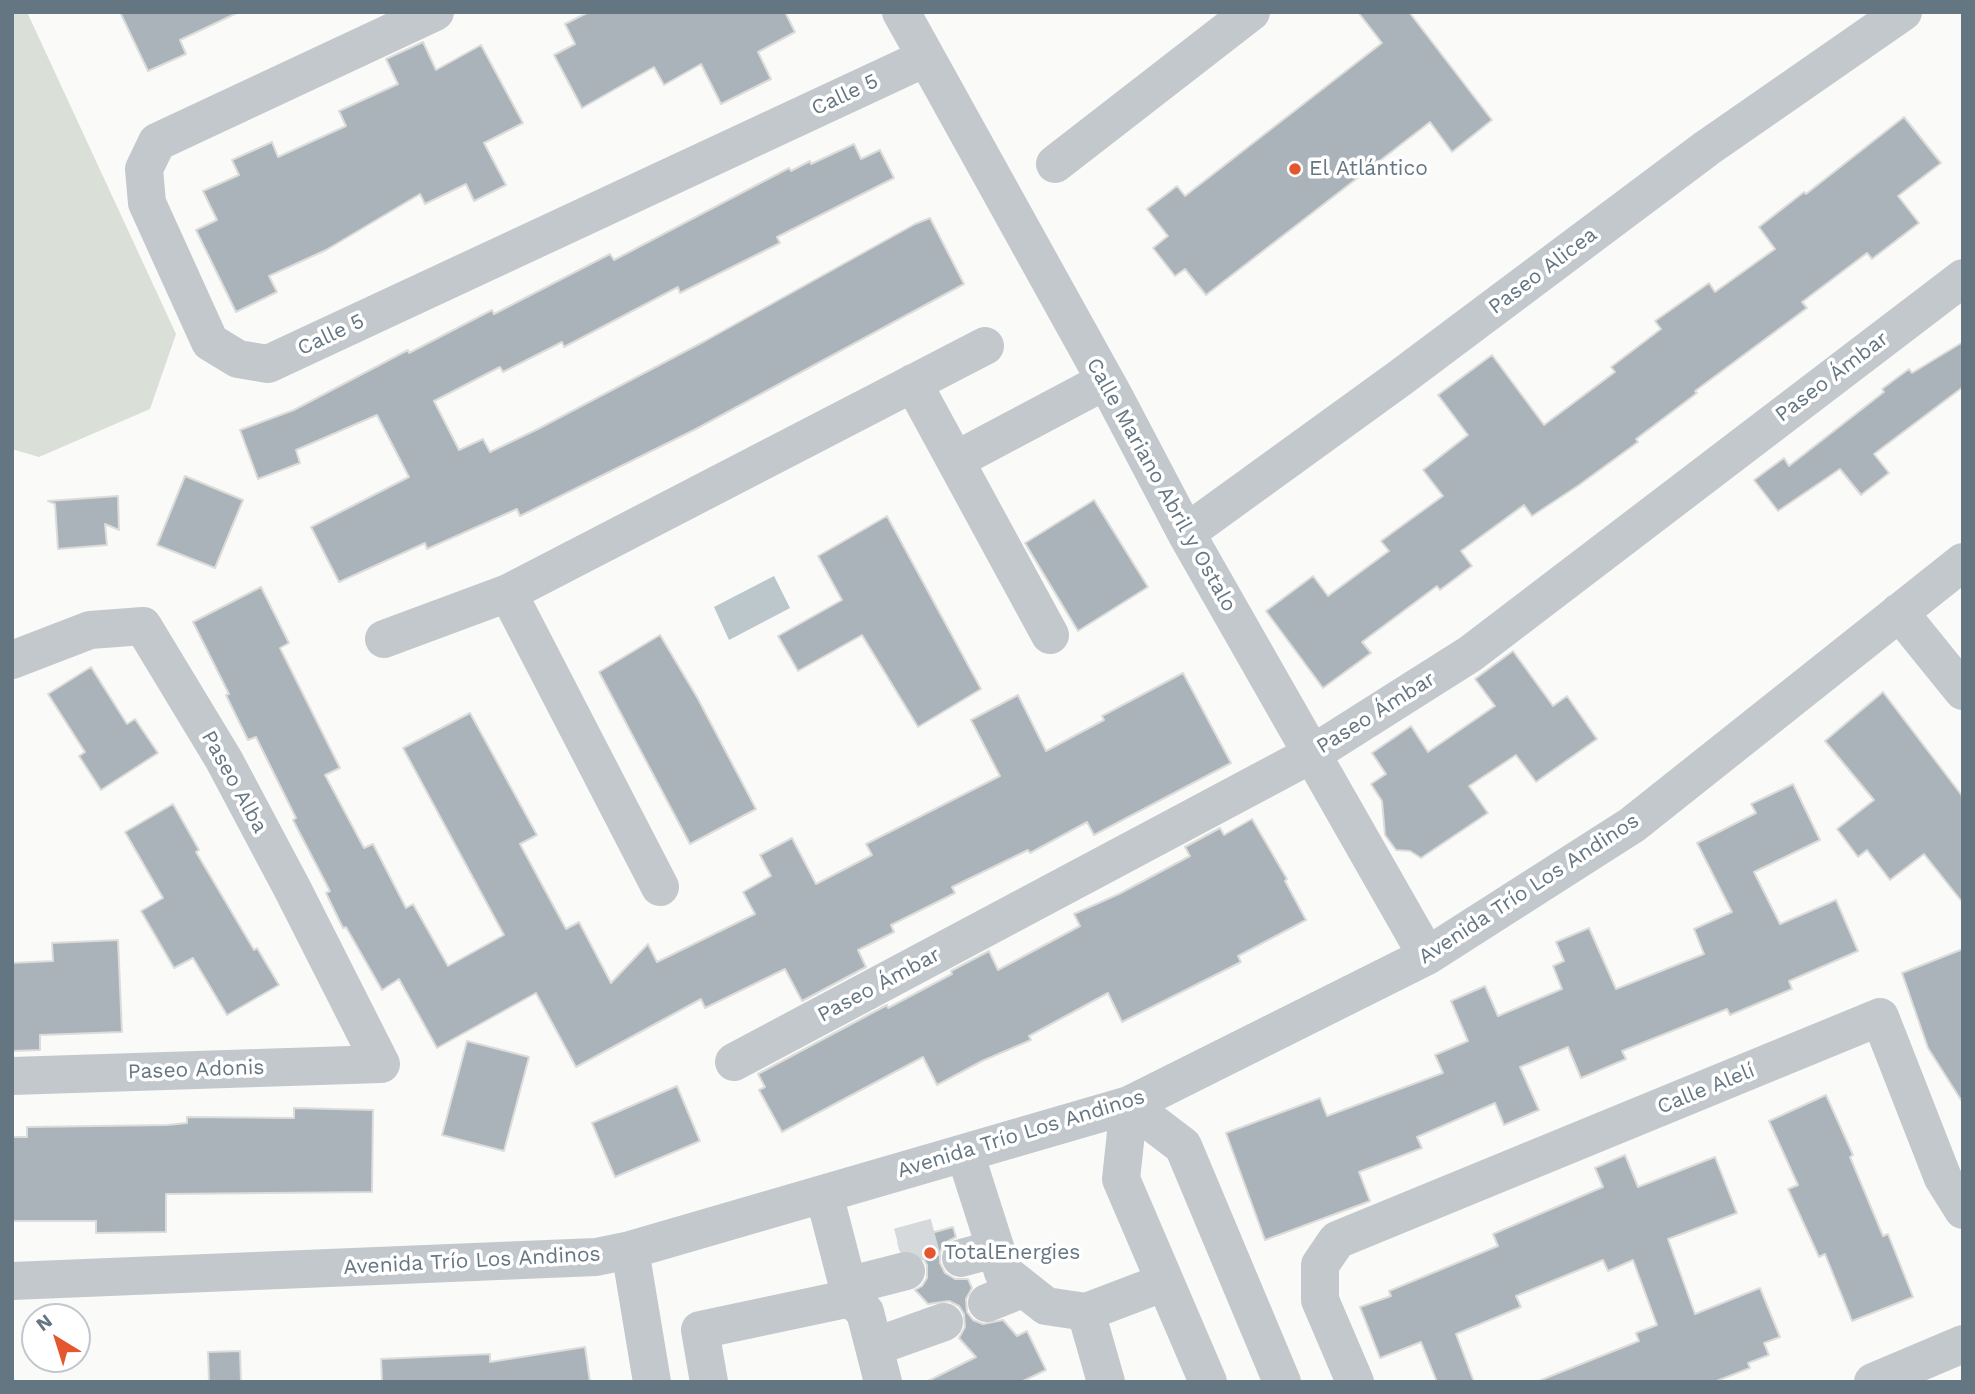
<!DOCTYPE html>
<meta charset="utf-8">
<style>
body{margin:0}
#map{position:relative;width:1975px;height:1394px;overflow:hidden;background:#fafaf8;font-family:"Work Sans",sans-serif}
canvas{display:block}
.frame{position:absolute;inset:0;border:14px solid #657683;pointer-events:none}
.north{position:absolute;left:21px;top:1303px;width:70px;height:70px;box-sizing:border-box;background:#fff;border:2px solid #c1c8cd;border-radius:50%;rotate:322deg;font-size:19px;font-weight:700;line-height:28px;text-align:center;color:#657683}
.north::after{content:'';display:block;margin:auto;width:24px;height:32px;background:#e4572e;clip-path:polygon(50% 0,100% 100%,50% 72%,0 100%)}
</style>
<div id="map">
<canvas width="1975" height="1394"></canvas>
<div class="frame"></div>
<div class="north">N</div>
</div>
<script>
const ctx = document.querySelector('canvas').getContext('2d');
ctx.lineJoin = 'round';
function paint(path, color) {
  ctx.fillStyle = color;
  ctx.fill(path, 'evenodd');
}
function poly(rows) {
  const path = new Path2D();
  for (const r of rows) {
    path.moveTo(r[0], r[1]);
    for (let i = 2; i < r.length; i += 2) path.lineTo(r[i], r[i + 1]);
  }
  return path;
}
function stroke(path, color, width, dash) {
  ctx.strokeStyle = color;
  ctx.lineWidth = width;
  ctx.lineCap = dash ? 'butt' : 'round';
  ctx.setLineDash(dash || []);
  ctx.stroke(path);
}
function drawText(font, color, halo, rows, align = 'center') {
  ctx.font = font + ' "Work Sans",sans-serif';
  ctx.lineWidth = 7;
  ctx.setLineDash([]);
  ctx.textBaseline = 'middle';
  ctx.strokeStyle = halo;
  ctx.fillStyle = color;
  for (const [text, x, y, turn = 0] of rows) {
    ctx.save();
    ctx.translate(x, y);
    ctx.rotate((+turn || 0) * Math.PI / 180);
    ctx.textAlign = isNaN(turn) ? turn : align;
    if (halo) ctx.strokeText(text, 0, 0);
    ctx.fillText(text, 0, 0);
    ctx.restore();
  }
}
paint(poly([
 [12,12,27,12,176,334,150,409,39,457,12,449]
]), '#dadfd7');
paint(poly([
 [774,576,790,608,729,640,714,607]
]), '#bbc7cb');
const building = poly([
 [120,12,239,12,180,40,186,54,148,71,120,12],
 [589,12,785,12,795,32,758,52,771,79,721,104,701,64,664,85,654,67,582,108,554,55,575,44,565,24,589,12],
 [1358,12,1409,12,1492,120,1452,152,1430,122,1206,295,1185,269,1175,276,1153,248,1168,236,1147,209,1177,186,1185,196,1382,43,1358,12],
 [423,42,436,70,481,45,523,123,484,143,506,185,474,201,466,184,425,204,420,194,326,250,269,276,277,292,236,312,196,230,217,220,203,191,239,175,232,160,272,142,278,157,346,126,339,111,398,84,386,59,423,42],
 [1904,117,1941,163,1898,196,1919,223,1872,259,1867,253,1802,302,1807,308,1695,391,1697,393,1636,439,1638,442,1579,485,1532,516,1524,505,1461,551,1472,566,1440,590,1437,586,1362,642,1371,653,1323,688,1266,611,1313,576,1328,596,1389,551,1381,541,1443,496,1423,470,1468,435,1438,395,1492,355,1544,425,1615,372,1611,367,1661,329,1655,321,1709,283,1715,292,1775,249,1759,227,1804,192,1806,194,1904,117],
 [854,144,861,159,880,150,894,178,777,237,780,243,680,293,678,287,564,347,562,342,503,372,500,367,434,401,459,450,483,439,490,452,538,429,705,341,915,224,930,218,964,284,696,429,520,516,517,509,427,549,425,543,339,582,311,527,409,477,377,415,296,450,300,463,258,479,240,430,294,410,408,350,409,353,492,310,494,314,610,254,614,260,789,168,791,171,810,161,811,164,854,144],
 [1963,342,1963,387,1874,454,1889,473,1861,495,1840,469,1778,511,1754,480,1784,458,1789,466,1884,392,1882,389,1909,369,1912,373,1963,342],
 [185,476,243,500,215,568,157,545,185,476],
 [118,496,119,530,105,524,107,545,58,549,55,504,48,501,118,496],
 [1094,500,1148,587,1078,631,1025,543,1094,500],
 [887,516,981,689,918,727,862,635,798,671,778,636,842,600,818,556,887,516],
 [261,587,289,643,280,648,340,768,325,775,364,848,373,844,406,908,413,904,448,966,504,935,403,748,470,713,537,835,520,844,541,883,566,929,579,922,611,983,648,944,657,962,755,914,743,892,771,876,760,855,792,838,816,884,872,855,866,844,1000,776,971,720,1018,695,1046,751,1104,720,1102,716,1183,673,1231,763,1094,835,1087,822,1030,853,1028,850,952,887,955,893,891,925,894,932,858,950,866,967,802,1001,785,969,705,1008,701,999,576,1067,536,993,437,1048,399,979,382,990,346,927,343,928,326,893,330,891,293,820,296,818,256,737,248,740,226,695,229,694,193,622,261,587],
 [660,635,698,699,756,809,690,844,599,672,660,635],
 [1513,651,1553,706,1567,696,1597,739,1536,782,1516,755,1469,786,1488,813,1421,858,1410,851,1396,850,1385,835,1382,801,1371,784,1386,774,1372,753,1411,726,1428,752,1495,706,1475,679,1513,651],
 [91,667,127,724,135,719,158,753,101,790,79,756,85,752,48,694,91,667],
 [1883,692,1963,797,1963,903,1924,854,1890,880,1867,850,1858,857,1837,829,1874,800,1825,741,1883,692],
 [1793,784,1820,840,1754,872,1780,924,1836,900,1858,951,1789,981,1792,989,1730,1015,1727,1009,1622,1051,1626,1059,1581,1078,1568,1047,1520,1067,1539,1110,1504,1125,1495,1103,1417,1137,1422,1148,1359,1172,1370,1201,1265,1240,1226,1133,1320,1098,1327,1116,1443,1073,1435,1055,1468,1041,1451,1001,1485,986,1498,1016,1562,989,1553,966,1564,961,1556,942,1589,928,1616,989,1704,954,1694,929,1732,912,1697,843,1756,813,1751,804,1793,784],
 [173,804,199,850,196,852,254,950,257,948,279,985,227,1015,193,958,174,968,141,911,163,898,125,832,173,804],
 [1252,819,1287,879,1285,881,1306,920,1238,956,1241,962,1122,1022,1108,993,1029,1036,1031,1040,982,1061,937,1085,923,1057,782,1132,759,1090,765,1087,758,1074,887,1005,888,1008,952,974,951,971,989,951,998,970,1080,926,1074,914,1119,894,1190,856,1185,847,1220,828,1224,835,1252,819],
 [118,940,122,1032,40,1035,40,1050,12,1051,12,963,53,961,52,943,118,940],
 [1963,949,1963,1103,1928,1048,1902,973,1963,949],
 [467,1041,529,1057,504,1151,442,1135,467,1041],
 [677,1086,700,1141,615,1177,592,1123,677,1086],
 [1826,1095,1853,1155,1850,1157,1883,1236,1888,1234,1913,1297,1852,1321,1825,1254,1819,1257,1788,1189,1798,1185,1769,1121,1826,1095],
 [294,1108,373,1110,372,1192,166,1194,166,1232,96,1233,96,1221,12,1221,12,1137,27,1137,27,1127,167,1125,187,1123,187,1117,294,1118,294,1108],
 [1625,1155,1638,1187,1715,1157,1737,1213,1668,1239,1695,1314,1760,1288,1780,1337,1764,1343,1769,1355,1748,1363,1750,1368,1714,1382,1541,1382,1541,1380,1639,1341,1636,1333,1657,1325,1633,1260,1608,1271,1603,1260,1516,1296,1521,1307,1456,1334,1474,1382,1437,1382,1421,1342,1380,1358,1360,1307,1391,1296,1389,1291,1498,1246,1493,1234,1603,1187,1595,1168,1625,1155],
 [953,1227,956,1237,945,1243,940,1252,940,1263,945,1273,955,1279,968,1279,972,1288,966,1299,967,1312,973,1320,983,1324,1003,1320,1017,1336,1027,1331,1046,1370,1021,1382,926,1382,976,1357,959,1338,965,1327,964,1314,959,1306,949,1301,928,1304,915,1290,922,1286,927,1278,927,1265,922,1256,913,1250,900,1250,898,1242,953,1227],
 [585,1347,590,1382,382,1382,381,1359,490,1354,490,1362,585,1347],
 [240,1351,241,1382,209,1382,208,1352,240,1351]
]);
paint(building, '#aab3b9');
stroke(building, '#dcdcda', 2);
stroke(poly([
 [899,1247,954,1232]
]), '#d5d9db', 38, [38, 19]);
stroke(poly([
 [435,12,157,142,144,169,147,203,210,342,238,359,268,364,925,58],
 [901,12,1115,398,1186,533,1427,956],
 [1055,164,1251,12],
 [913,383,1050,635],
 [956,460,1105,381],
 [1186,533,1400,378,1707,148,1903,12],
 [508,593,660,887],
 [1899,612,1963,691],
 [384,639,508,593,985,346],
 [12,660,90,630,143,626,224,760,293,890,381,1064,12,1076],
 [734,1062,1312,754,1470,654,1963,278],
 [1129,1105,1183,1146,1282,1382],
 [1129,1105,1121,1179,1208,1382],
 [965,1153,1003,1272,1046,1306,1086,1312,1165,1282],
 [630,1250,652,1382],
 [961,1258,995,1249],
 [12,1281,596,1257,630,1250,1129,1105,1427,956,1632,825,1963,562],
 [847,1286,906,1271],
 [851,1298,865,1312,883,1382],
 [987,1303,1022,1289],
 [1086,1312,1106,1382],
 [874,1347,944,1322],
 [709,1382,700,1330,851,1298,824,1194],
 [1355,1382,1320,1300,1320,1265,1337,1240,1880,1017,1943,1178,1963,1210],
 [1873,1382,1963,1344]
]), '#c3c8cc', 38);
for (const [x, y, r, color] of [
 [1295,169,7,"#e4572e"],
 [930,1253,7,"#e4572e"]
]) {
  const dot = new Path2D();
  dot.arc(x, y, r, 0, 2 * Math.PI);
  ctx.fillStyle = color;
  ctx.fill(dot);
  stroke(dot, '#fff', 2.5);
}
drawText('21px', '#657683', '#fff', [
 ["Calle 5",845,95,-25],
 ["Paseo Alicea",1543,271,-37],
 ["Calle 5",331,335,-25],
 ["Paseo Ámbar",1832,377,-37],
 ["Calle Mariano Abril y Ostalo",1161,485,61],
 ["Paseo Ámbar",1376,713,-32],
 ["Paseo Alba",234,782,61],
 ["Avenida Trío Los Andinos",1529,889,-33],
 ["Paseo Ámbar",879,985,-28],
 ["Paseo Adonis",196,1070,-2],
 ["Calle Alelí",1706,1089,-22],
 ["Avenida Trío Los Andinos",1021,1134,-17],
 ["Avenida Trío Los Andinos",472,1261,-3]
]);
drawText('21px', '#657683', '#fff', [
 ["El Atlántico",1309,169],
 ["TotalEnergies",944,1253]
], 'left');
</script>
